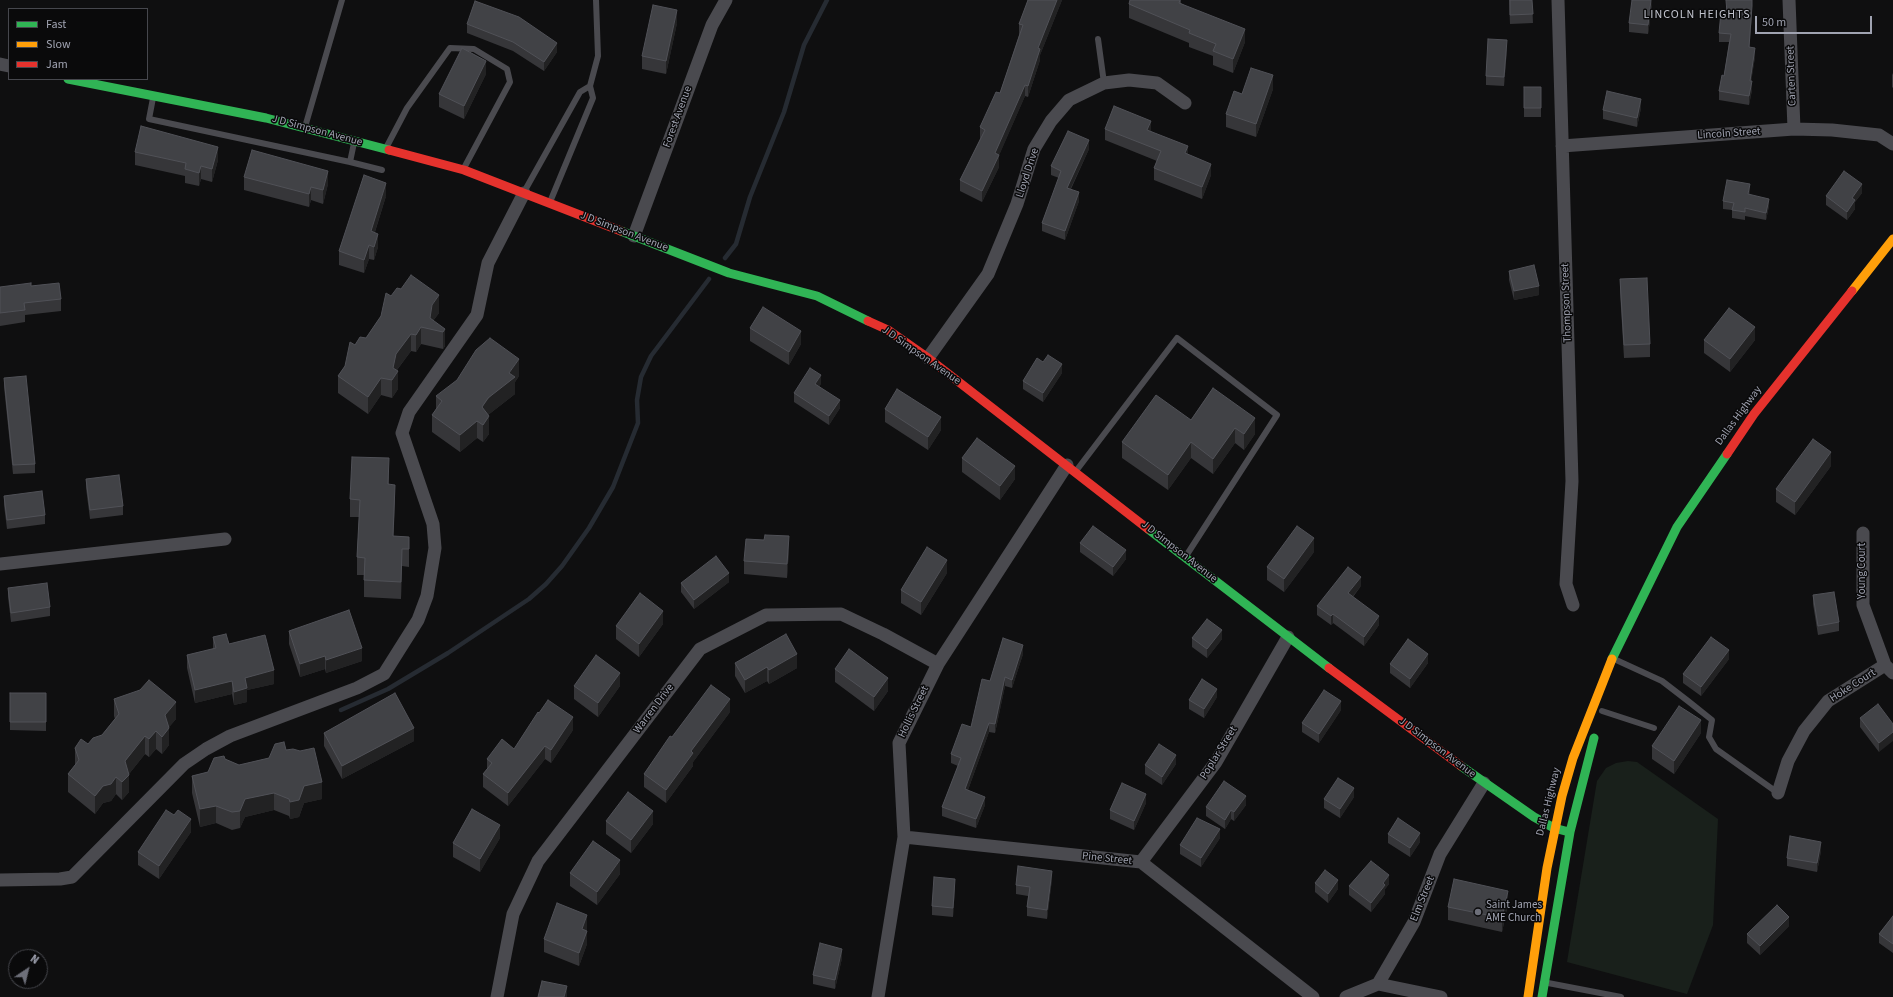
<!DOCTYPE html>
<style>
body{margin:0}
#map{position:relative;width:1893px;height:997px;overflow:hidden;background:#0f0f10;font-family:"Source Sans 3",sans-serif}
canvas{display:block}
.legend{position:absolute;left:8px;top:8px;width:140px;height:72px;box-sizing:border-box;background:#0a0a0b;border:1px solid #46474d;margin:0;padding:5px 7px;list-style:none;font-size:12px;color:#a0a3b1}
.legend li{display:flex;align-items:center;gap:8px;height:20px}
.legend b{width:20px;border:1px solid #46474d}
.north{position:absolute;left:8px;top:949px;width:40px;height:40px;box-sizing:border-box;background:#0a0a0b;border:1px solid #46474d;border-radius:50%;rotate:35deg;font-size:11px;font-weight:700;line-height:16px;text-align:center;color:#a0a3b1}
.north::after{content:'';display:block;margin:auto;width:14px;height:18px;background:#6d6f79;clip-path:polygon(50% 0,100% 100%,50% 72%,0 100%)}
.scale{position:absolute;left:1755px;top:16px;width:117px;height:18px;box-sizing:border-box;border:2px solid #a0a3b1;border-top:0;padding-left:5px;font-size:12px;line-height:14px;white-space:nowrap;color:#a0a3b1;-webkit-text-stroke:3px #0a0a0b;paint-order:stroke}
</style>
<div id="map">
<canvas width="1893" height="997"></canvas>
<ul class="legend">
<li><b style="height:5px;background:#30b455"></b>Fast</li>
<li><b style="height:5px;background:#ff9f0a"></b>Slow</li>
<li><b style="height:5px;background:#e5322d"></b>Jam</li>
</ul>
<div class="north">N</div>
<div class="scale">50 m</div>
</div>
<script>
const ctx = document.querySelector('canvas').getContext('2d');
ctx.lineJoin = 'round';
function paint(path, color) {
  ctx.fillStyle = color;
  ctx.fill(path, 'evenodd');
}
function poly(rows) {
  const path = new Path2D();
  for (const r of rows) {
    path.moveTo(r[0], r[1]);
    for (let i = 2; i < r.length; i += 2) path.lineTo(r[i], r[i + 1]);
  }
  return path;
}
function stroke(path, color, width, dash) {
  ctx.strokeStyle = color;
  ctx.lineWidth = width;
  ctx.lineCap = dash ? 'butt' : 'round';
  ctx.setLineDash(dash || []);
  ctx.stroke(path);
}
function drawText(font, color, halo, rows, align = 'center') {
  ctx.font = font + ' "Source Sans 3",sans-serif';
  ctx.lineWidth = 3;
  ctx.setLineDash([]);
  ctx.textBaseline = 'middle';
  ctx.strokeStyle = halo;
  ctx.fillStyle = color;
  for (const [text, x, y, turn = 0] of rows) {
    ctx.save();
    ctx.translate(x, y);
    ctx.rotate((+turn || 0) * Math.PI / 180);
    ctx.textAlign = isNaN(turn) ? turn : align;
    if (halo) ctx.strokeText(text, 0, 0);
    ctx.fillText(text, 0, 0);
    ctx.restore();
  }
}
paint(poly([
 [1628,761,1637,762,1718,819,1713,925,1687,994,1567,962,1597,781,1606,768,1616,763]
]), '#19201b');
stroke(poly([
 [725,258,736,244,750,197,784,112,804,45,827,0],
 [341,710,388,689,448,653,529,599,546,584,562,566,589,528,613,487,638,423,637,400,641,377,651,356,709,279]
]), '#262b32', 4.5);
stroke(poly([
 [1098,39,1104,83],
 [153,98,149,119,350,162,354,143],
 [305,127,342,0],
 [386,148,407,108,450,48,474,49,507,69,510,82,464,168],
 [350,162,382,170],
 [524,192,580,92,590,86],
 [550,202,593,98,590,86,598,56,596,0],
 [1076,471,1177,338,1277,415,1186,556],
 [1614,659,1662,681,1688,701,1712,720,1709,737,1716,749,1778,793],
 [1602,711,1654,728],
 [1548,983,1621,997]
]), '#4a4a4f', 6);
stroke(poly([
 [1558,0,1572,481,1566,584,1573,605],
 [1789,0,1794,129],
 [0,64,9,66],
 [1562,146,1794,129,1832,130,1879,135,1893,144],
 [634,236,712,25,726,0],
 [928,358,988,274,1017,204,1034,149,1051,121,1069,100,1104,83,1129,80,1157,83,1185,103],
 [1863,533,1863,605,1885,665,1893,673],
 [0,564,225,539],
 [1778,793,1788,761,1804,731,1828,701,1885,665],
 [904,837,1141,862,1313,997],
 [1141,862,1216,762,1288,637],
 [0,880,60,879,72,877,184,764,206,749,230,736,357,688,384,674,418,620,427,596,435,548,433,524,402,433,409,412,477,315,488,263,524,193],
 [1378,984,1441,997],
 [497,997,513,914,538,861,700,649,766,615,841,614,883,634,938,664],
 [878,997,904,837,899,743,938,664,1067,465],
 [1346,997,1378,984,1414,922,1440,854,1484,783]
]), '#4a4a4f', 13);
stroke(poly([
 [68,79,266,118,389,150],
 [621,231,729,273,817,296,868,321],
 [1148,529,1329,668],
 [1612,659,1677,527,1727,454],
 [1461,766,1534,817,1554,828,1569,832],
 [1542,997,1570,832,1594,738]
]), '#30b455', 9);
stroke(poly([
 [1852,291,1893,239],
 [1528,997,1547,868,1562,796,1573,758,1612,659]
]), '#ff9f0a', 9);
stroke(poly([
 [389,150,464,170,621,231],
 [868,321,888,330,928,358,1148,529],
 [1727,454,1754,414,1852,291],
 [1329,668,1461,766]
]), '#e5322d', 9);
paint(poly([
 [1028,0,1062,0,1040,55,1040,60,1028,97,1025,96,999,155,999,167,982,202,960,191,960,180,980,139,980,127,1000,93,1019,35,1019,24],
 [1181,0,1181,3,1245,42,1233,73,1213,65,1213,56,1189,47,1189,43,1129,18,1129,4],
 [1509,0,1532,0,1533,23,1510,24],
 [1652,7,1648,34,1629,32,1629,23],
 [1752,15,1749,47,1755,57,1751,81,1752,90,1749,105,1719,100,1719,91,1724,76,1729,42,1719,42,1719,33],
 [677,23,666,74,642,69,642,56],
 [467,24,557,52,544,71,513,51,467,33],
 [1507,49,1504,86,1486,85,1486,76],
 [1893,73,1893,88,1892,87,1892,75],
 [486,74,464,119,439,107,439,94],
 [1524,87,1541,87,1541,117,1524,117],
 [1273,89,1256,137,1226,127,1226,114,1242,94],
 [1641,108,1637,127,1603,119,1603,110],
 [1105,129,1151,131,1188,155,1211,175,1202,199,1154,180,1154,168,1157,161,1105,140],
 [1089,149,1071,189,1079,201,1065,240,1042,231,1042,223,1059,178,1051,175,1051,166],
 [135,152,218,160,212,182,201,179,199,186,185,183,185,176,135,165],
 [244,177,328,184,323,204,311,200,309,207,244,190],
 [1750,192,1749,194,1769,206,1766,220,1745,216,1745,220,1732,218,1732,210,1723,209,1723,201],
 [1862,193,1855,202,1855,209,1847,220,1826,205,1826,196],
 [386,196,375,232,378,247,374,260,369,259,364,273,339,265,339,251],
 [1509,271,1539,295,1514,300,1509,280],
 [1620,279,1650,344,1650,357,1624,358,1620,292],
 [31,286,61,299,61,311,25,315,25,322,0,326,0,287],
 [391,296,439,313,433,321,445,329,445,346,443,349,421,344,416,352,411,351,397,370,398,389,392,398,381,395,368,414,338,393,338,376,345,366,355,345,366,338,381,316],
 [750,328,801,344,789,365,750,341],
 [1704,340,1755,340,1730,372,1704,353],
 [1043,362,1062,373,1043,402,1023,389,1023,381],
 [519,376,515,382,515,394,488,415,489,434,483,442,477,438,460,452,432,432,432,415,436,409,436,396],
 [4,378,35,464,35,473,13,474,4,387],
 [821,384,819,386,840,408,829,425,794,402,794,393],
 [1213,388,1255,434,1244,450,1235,443,1213,474,1191,458,1168,490,1122,458,1122,442,1191,420],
 [885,409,941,430,928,450,885,422],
 [962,458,1015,479,1000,500,962,472],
 [1831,466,1795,515,1776,502,1776,489],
 [389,476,389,484,395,502,393,536,409,537,409,567,402,566,401,599,364,597,364,575,357,575,357,557,359,517,350,517,350,499],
 [86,479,123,506,123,515,90,519,86,488],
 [4,496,45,515,45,524,7,529,4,505],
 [764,540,789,550,787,578,744,574,744,561],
 [1080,543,1126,559,1113,576,1080,552],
 [1314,552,1284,592,1267,580,1267,567],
 [947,573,921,615,901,603,901,590],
 [729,582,694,609,681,592,681,583],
 [1361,586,1353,597,1379,625,1364,646,1333,623,1331,625,1317,615,1317,606],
 [8,588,50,607,50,616,11,622,8,597],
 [1813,595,1839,622,1839,631,1818,635,1813,604],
 [663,624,639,657,616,639,616,626],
 [289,631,362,661,326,673,325,669,300,677,289,644],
 [213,637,229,644,274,684,247,690,247,702,234,705,232,694,195,703,187,668,187,655,213,649],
 [1192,638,1222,639,1207,658,1192,647],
 [1023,654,1012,688,1005,686,995,733,989,732,968,790,985,805,976,828,942,816,942,807,958,766,951,763,951,754,971,727,990,681],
 [1729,659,1701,696,1683,683,1683,674],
 [735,663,797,668,769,684,767,681,745,693,735,676],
 [1428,663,1410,688,1390,673,1390,664],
 [835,669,888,691,874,711,835,682],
 [574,686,620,686,598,717,574,699],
 [10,693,46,693,46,731,10,730],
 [1217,697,1204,718,1189,709,1189,700],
 [114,699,176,719,169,727,169,745,162,754,156,749,149,757,145,754,129,774,129,792,122,800,116,794,111,801,103,803,95,814,68,792,68,774,75,765,75,748,88,744,102,735,115,719,114,716],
 [1341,710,1319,743,1302,732,1302,723],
 [730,712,693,762,693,766,666,803,644,787,644,774,672,737],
 [1860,718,1893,724,1879,752,1860,727],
 [573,730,551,763,545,759,508,806,483,787,483,774,487,769,487,759,514,749],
 [324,733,414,741,342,779,324,746],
 [1701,733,1674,774,1652,759,1652,746],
 [286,750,322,799,304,803,299,817,290,819,289,816,274,810,245,817,240,828,232,830,216,823,200,827,192,793,192,776,208,772,225,759,239,765,269,758],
 [1176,764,1162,785,1145,774,1145,765],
 [1354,797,1340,818,1324,808,1324,799],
 [1146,803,1134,830,1110,819,1110,810],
 [1246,805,1234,821,1231,819,1225,829,1206,816,1206,807],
 [174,815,191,832,159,879,138,865,138,852],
 [606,821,653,824,631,853,606,834],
 [1388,834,1420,842,1410,857,1388,843],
 [500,838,480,872,453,857,453,843],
 [1220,838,1201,867,1180,854,1180,845],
 [1821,851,1817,872,1787,866,1787,858],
 [570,873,620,874,597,905,570,886],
 [1052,879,1047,919,1027,916,1027,907,1028,896,1016,894,1016,885],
 [1315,883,1338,889,1328,903,1315,892],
 [1389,884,1385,889,1385,894,1371,912,1349,895,1349,886],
 [955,888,953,917,932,915,932,906],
 [1508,904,1502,932,1448,920,1448,907],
 [1893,916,1893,953,1879,943,1879,934],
 [1789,926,1760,955,1747,943,1747,934],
 [587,928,586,931,587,944,579,966,544,952,544,939],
 [842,958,835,989,813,984,813,975]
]), '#363639');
paint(poly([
 [1057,0,1062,0,1040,55,1040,60,1028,97,1028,86,1038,48],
 [1652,0,1652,7,1648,34,1648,25],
 [1752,6,1752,15,1749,55,1749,47],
 [677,10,677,23,666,74,666,61],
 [1245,29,1245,42,1233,73,1233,59],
 [1507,40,1507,49,1504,86,1504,77],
 [557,43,557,52,544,71,544,62],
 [1755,48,1755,57,1750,90,1750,81],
 [486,61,486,74,464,119,464,106],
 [1273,75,1273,89,1256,137,1256,124],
 [1752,81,1752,90,1749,105,1749,96],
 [1025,85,1025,96,998,158,999,155,999,167,982,202,982,191,995,153],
 [1641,99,1641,108,1637,127,1637,118],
 [1151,121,1151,133,1147,130],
 [1089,140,1089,149,1067,196,1067,188],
 [1188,146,1188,157,1185,153],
 [218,147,218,160,212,182,212,169],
 [1211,164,1211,175,1202,199,1202,187],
 [201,166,201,179,199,186,199,173],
 [328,171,328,184,323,204,323,190],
 [386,183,386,196,371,244,371,231],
 [1750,184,1750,192,1748,202,1748,194],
 [1862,184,1862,193,1855,202,1855,209,1847,220,1847,212,1852,198],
 [311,187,311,200,309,207,309,194],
 [1079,192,1079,201,1065,240,1065,231],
 [1769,199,1769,206,1766,220,1766,213],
 [378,234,378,247,374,260,374,247],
 [369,245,369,259,364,273,364,260],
 [1539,286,1539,295,1514,300,1514,291],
 [439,295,439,313,432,322,430,318,432,305],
 [421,327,421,344,416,352,416,335],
 [1755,327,1755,340,1730,372,1730,359],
 [445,329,445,346,443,349,443,332],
 [801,331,801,344,789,365,789,352],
 [411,334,411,351,396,371,398,371,398,389,392,398,392,380,393,368,396,354],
 [519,359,519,376,515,382,515,394,488,415,482,407,509,373],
 [1062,364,1062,373,1043,402,1043,393],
 [821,375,821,384,815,393,815,384],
 [381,378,381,395,368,414,368,397],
 [840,400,840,408,829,425,829,416],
 [489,416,489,434,483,442,483,425],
 [941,417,941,430,928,450,928,437],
 [1255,418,1255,434,1244,450,1244,434],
 [477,421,477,438,460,452,460,435],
 [1235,428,1235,443,1213,474,1213,459],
 [1191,442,1191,458,1168,490,1168,475],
 [1831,452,1831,466,1795,515,1795,502],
 [389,458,389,476,388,502,388,484],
 [1015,466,1015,479,1000,500,1000,486],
 [395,485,395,502,393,553,393,536],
 [789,536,789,550,787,578,787,564],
 [1314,538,1314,552,1284,592,1284,579],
 [402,549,402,566,401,599,401,582],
 [1126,550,1126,559,1113,576,1113,567],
 [947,560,947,573,921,615,921,602],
 [729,573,729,582,694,609,694,600],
 [1361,577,1361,586,1348,602,1348,593],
 [663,611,663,624,639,657,639,644],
 [1333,614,1333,623,1331,625,1331,616],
 [1379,616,1379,625,1364,646,1364,637],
 [1222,630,1222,639,1207,658,1207,649],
 [1023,645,1023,654,1012,688,1012,680],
 [362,648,362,661,326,673,326,660],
 [1729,650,1729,659,1701,696,1701,687],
 [797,654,797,668,769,684,769,670],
 [1428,654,1428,663,1410,688,1410,679],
 [325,656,325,669,300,677,300,664],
 [767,667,767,681,745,693,745,680],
 [274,670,274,684,247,690,247,702,234,705,234,692,245,678],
 [620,673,620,686,598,717,598,703],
 [1005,677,1005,686,995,733,995,724],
 [888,678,888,691,874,711,874,697],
 [232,681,232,694,195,703,195,690],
 [1217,689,1217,697,1204,718,1204,709],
 [730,699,730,712,693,762,693,766,666,803,666,790,691,751],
 [1341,701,1341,710,1319,743,1319,734],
 [176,702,176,719,165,732,165,715],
 [573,717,573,730,551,763,551,750],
 [1701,720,1701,733,1674,774,1674,761],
 [989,723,989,732,965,798,965,789],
 [169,728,169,745,162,754,162,737],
 [414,728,414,741,342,779,342,766],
 [156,731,156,749,149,757,149,739],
 [1893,732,1893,741,1879,752,1879,743],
 [145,736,145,754,125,779,125,761],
 [545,746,545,759,508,806,508,793],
 [1176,755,1176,764,1162,785,1162,777],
 [129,775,129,792,122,800,122,782],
 [116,777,116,794,111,801,103,803,95,814,95,796,103,786],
 [322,782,322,799,304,803,299,817,290,819,290,802,304,786],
 [1354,788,1354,797,1340,818,1340,809],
 [274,793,274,810,245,817,240,828,240,811,245,799],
 [1146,794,1146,803,1134,830,1134,821],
 [1246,796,1246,805,1234,821,1234,812],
 [985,797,985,805,976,828,976,819],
 [216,806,216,823,200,827,200,809],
 [1231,810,1231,819,1225,829,1225,820],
 [653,811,653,824,631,853,631,840],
 [191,819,191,832,159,879,159,866],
 [500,825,500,838,480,872,480,859],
 [1220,829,1220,838,1201,867,1201,858],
 [1420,833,1420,842,1410,857,1410,848],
 [1821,842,1821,851,1817,872,1817,863],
 [620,860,620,874,597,905,597,892],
 [1052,871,1052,879,1047,919,1047,910],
 [1389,875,1389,884,1385,889,1385,894,1371,912,1371,903,1383,883],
 [955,879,955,888,953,917,953,908],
 [1338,880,1338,889,1328,903,1328,894],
 [1508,891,1508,904,1502,932,1502,918],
 [587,915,587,928,582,942,582,929],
 [1789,917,1789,926,1760,955,1760,946],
 [587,931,587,944,579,966,579,953],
 [842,949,842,958,835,989,835,980],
 [567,986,567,997,564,997]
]), '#222223');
const building = poly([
 [1028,0,1057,0,1038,48,1040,49,1028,86,1025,85,995,153,999,155,982,191,960,180,985,130,980,127,996,92,1000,93,1023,25,1019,24,1028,0],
 [1130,0,1180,0,1179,3,1245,29,1233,59,1213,51,1216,44,1189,33,1190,30,1129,4,1130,0],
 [1510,0,1532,0,1533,14,1510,15,1510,0],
 [1632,0,1651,0,1648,25,1629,23,1632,0],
 [1726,0,1752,0,1752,6,1749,47,1755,48,1750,81,1752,81,1749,96,1719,91,1722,75,1724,76,1731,34,1719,33,1721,12,1727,13,1726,0],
 [475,1,519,17,557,43,544,62,513,42,467,24,475,1],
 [653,5,677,10,666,61,642,56,653,5],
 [1488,39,1507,40,1504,77,1486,76,1488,39],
 [462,48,486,61,464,106,439,94,462,48],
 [1251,68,1273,75,1256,124,1226,114,1234,91,1242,94,1251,68],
 [1524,87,1541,87,1541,108,1524,108,1524,87],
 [1607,91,1641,99,1637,118,1603,110,1607,91],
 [1114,106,1151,121,1147,130,1188,146,1185,153,1211,164,1202,187,1154,168,1161,151,1105,129,1114,106],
 [141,126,218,147,212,169,201,166,199,173,185,169,186,163,135,152,141,126],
 [1068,131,1089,140,1067,188,1079,192,1065,231,1042,223,1061,171,1051,166,1068,131],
 [252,150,328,171,323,190,311,187,309,194,244,177,252,150],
 [1844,171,1862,184,1852,198,1855,200,1847,212,1826,196,1844,171],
 [364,175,386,183,371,231,378,234,374,247,369,245,364,260,339,251,364,175],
 [1727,180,1750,184,1748,194,1769,199,1766,213,1745,208,1745,212,1732,210,1734,203,1723,201,1727,180],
 [1534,265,1539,286,1514,291,1509,271,1534,265],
 [411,275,439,295,432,305,430,318,445,329,443,332,421,327,416,335,411,334,396,354,393,368,398,371,392,380,381,378,368,397,338,376,345,366,350,342,355,345,360,337,366,338,381,316,386,293,391,296,397,288,401,289,411,275],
 [1647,278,1650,344,1624,345,1620,279,1647,278],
 [31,283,31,286,59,283,61,299,24,303,25,310,0,313,0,287,31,283],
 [763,307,801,331,789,352,750,328,763,307],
 [1729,308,1755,327,1730,359,1704,340,1729,308],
 [490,338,519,359,509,373,515,377,488,398,482,407,489,416,483,425,477,421,460,435,432,415,442,401,436,396,457,380,476,350,490,338],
 [1048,355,1062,364,1043,393,1023,381,1037,358,1043,362,1048,355],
 [810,368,821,375,815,384,840,400,829,416,794,393,810,368],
 [26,376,35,464,13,465,4,378,26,376],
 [1213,388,1255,418,1244,434,1235,428,1213,459,1191,442,1168,475,1122,442,1156,395,1191,420,1213,388],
 [897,389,941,417,928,437,885,409,897,389],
 [977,438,1015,466,1000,486,962,458,977,438],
 [1813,439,1831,452,1795,502,1776,489,1813,439],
 [352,457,389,458,388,484,395,485,393,536,409,537,409,549,402,549,401,582,364,580,365,558,357,557,360,500,350,499,352,457],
 [119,475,123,506,90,510,86,479,119,475],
 [42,491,45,515,7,520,4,496,42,491],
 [1093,526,1126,550,1113,567,1080,543,1093,526],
 [1297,526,1314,538,1284,579,1267,567,1297,526],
 [765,535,789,536,787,564,744,561,746,539,764,540,765,535],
 [927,547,947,560,921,602,901,590,927,547],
 [716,556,729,573,694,600,681,583,716,556],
 [1348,567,1361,577,1348,593,1379,616,1364,637,1333,614,1331,616,1317,606,1348,567],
 [47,583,50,607,11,613,8,588,47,583],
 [1834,592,1839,622,1818,626,1813,595,1834,592],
 [640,593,663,611,639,644,616,626,640,593],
 [349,610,362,648,326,660,325,656,300,664,289,631,349,610],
 [1207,619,1222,630,1207,649,1192,638,1207,619],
 [226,634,229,644,265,635,274,670,245,678,247,688,234,692,232,681,195,690,187,655,216,648,213,637,226,634],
 [786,634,797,654,769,670,767,667,745,680,735,663,786,634],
 [1711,637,1729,650,1701,687,1683,674,1711,637],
 [1003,638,1023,645,1012,680,1005,677,995,724,989,723,965,789,985,797,976,819,942,807,961,758,951,754,962,724,971,727,982,679,990,681,1003,638],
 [1408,639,1428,654,1410,679,1390,664,1408,639],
 [849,649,888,678,874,697,835,669,849,649],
 [596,655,620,673,598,703,574,686,596,655],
 [1202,679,1217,689,1204,709,1189,700,1202,679],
 [149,680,176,702,165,715,169,728,162,737,156,731,149,739,145,736,125,761,129,775,122,782,116,777,111,784,103,786,95,796,68,774,79,760,75,748,81,739,88,744,93,738,102,735,119,714,114,699,140,690,149,680],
 [711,685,730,699,691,751,693,753,666,790,644,774,670,736,672,737,711,685],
 [1324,690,1341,701,1319,734,1302,723,1324,690],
 [10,693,46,693,46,722,10,722,10,693],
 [395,693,414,728,342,766,324,733,395,693],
 [548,700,573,717,551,750,545,746,508,793,483,774,492,763,487,759,502,739,514,749,538,712,539,713,548,700],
 [1878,704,1893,724,1893,732,1879,743,1860,718,1878,704],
 [1679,706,1701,720,1674,761,1652,746,1679,706],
 [284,742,286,750,293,749,300,751,314,748,322,782,304,786,299,800,290,802,289,799,274,793,245,799,240,811,232,812,216,806,200,809,192,776,208,772,214,758,224,756,225,759,239,765,269,758,275,744,284,742],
 [1159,744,1176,755,1162,777,1145,765,1159,744],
 [1338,778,1354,788,1340,809,1324,799,1338,778],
 [1224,781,1246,796,1234,812,1231,810,1225,820,1206,807,1224,781],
 [1122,783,1146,794,1134,821,1110,810,1122,783],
 [628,792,653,811,631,840,606,821,628,792],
 [472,809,500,825,480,859,453,843,472,809],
 [166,810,174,815,178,810,191,819,159,866,138,852,166,810],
 [1197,818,1220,829,1201,858,1180,845,1197,818],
 [1398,818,1420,833,1410,848,1388,834,1398,818],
 [1790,836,1821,842,1817,863,1787,858,1790,836],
 [593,841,620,860,597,892,570,873,593,841],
 [1371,861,1389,875,1383,883,1385,885,1371,903,1349,886,1371,861],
 [1018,866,1052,871,1047,910,1027,907,1030,887,1016,885,1018,866],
 [1325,870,1338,880,1328,894,1315,883,1325,870],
 [934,877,955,879,953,908,932,906,934,877],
 [1454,879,1508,891,1502,918,1448,907,1454,879],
 [557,903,587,915,582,929,587,931,579,953,544,939,557,903],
 [1777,905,1789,917,1760,946,1747,934,1777,905],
 [1893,916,1893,944,1879,934,1893,916],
 [820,943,842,949,835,980,813,975,820,943],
 [542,981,567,986,564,997,538,997,542,981]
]);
paint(building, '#414246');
stroke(building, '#505157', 1);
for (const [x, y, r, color] of [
 [1478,912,4,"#6d6f79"]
]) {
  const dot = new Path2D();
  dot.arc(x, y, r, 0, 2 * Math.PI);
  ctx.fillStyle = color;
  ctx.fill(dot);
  stroke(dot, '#0a0a0b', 1.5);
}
drawText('11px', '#a0a3b1', '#0a0a0b', [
 ["Carten Street",1792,76,-92],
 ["Forest Avenue",678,117,-70],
 ["J D Simpson Avenue",317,131,15],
 ["Lincoln Street",1729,134,-4],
 ["Lloyd Drive",1028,173,-72],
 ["J D Simpson Avenue",624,232,21],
 ["Thompson Street",1567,303,-92],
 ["J D Simpson Avenue",921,356,35],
 ["Dallas Highway",1739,416,-54],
 ["J D Simpson Avenue",1179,552,38],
 ["Young Court",1863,571,-90],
 ["Hoke Court",1853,686,-33],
 ["Warren Drive",654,709,-53],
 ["Hollis Street",914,712,-64],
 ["J D Simpson Avenue",1437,748,37],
 ["Poplar Street",1219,753,-58],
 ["Dallas Highway",1549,802,-76],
 ["Pine Street",1107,859,6],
 ["Elm Street",1423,899,-68]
]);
drawText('11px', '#a0a3b1', '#0a0a0b', [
 ["Saint James",1486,906],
 ["AME Church",1486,919]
], 'left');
ctx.letterSpacing = '1px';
drawText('12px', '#c1c3cd', '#0a0a0b', [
 ["LINCOLN HEIGHTS",1697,15]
]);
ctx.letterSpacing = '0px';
</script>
